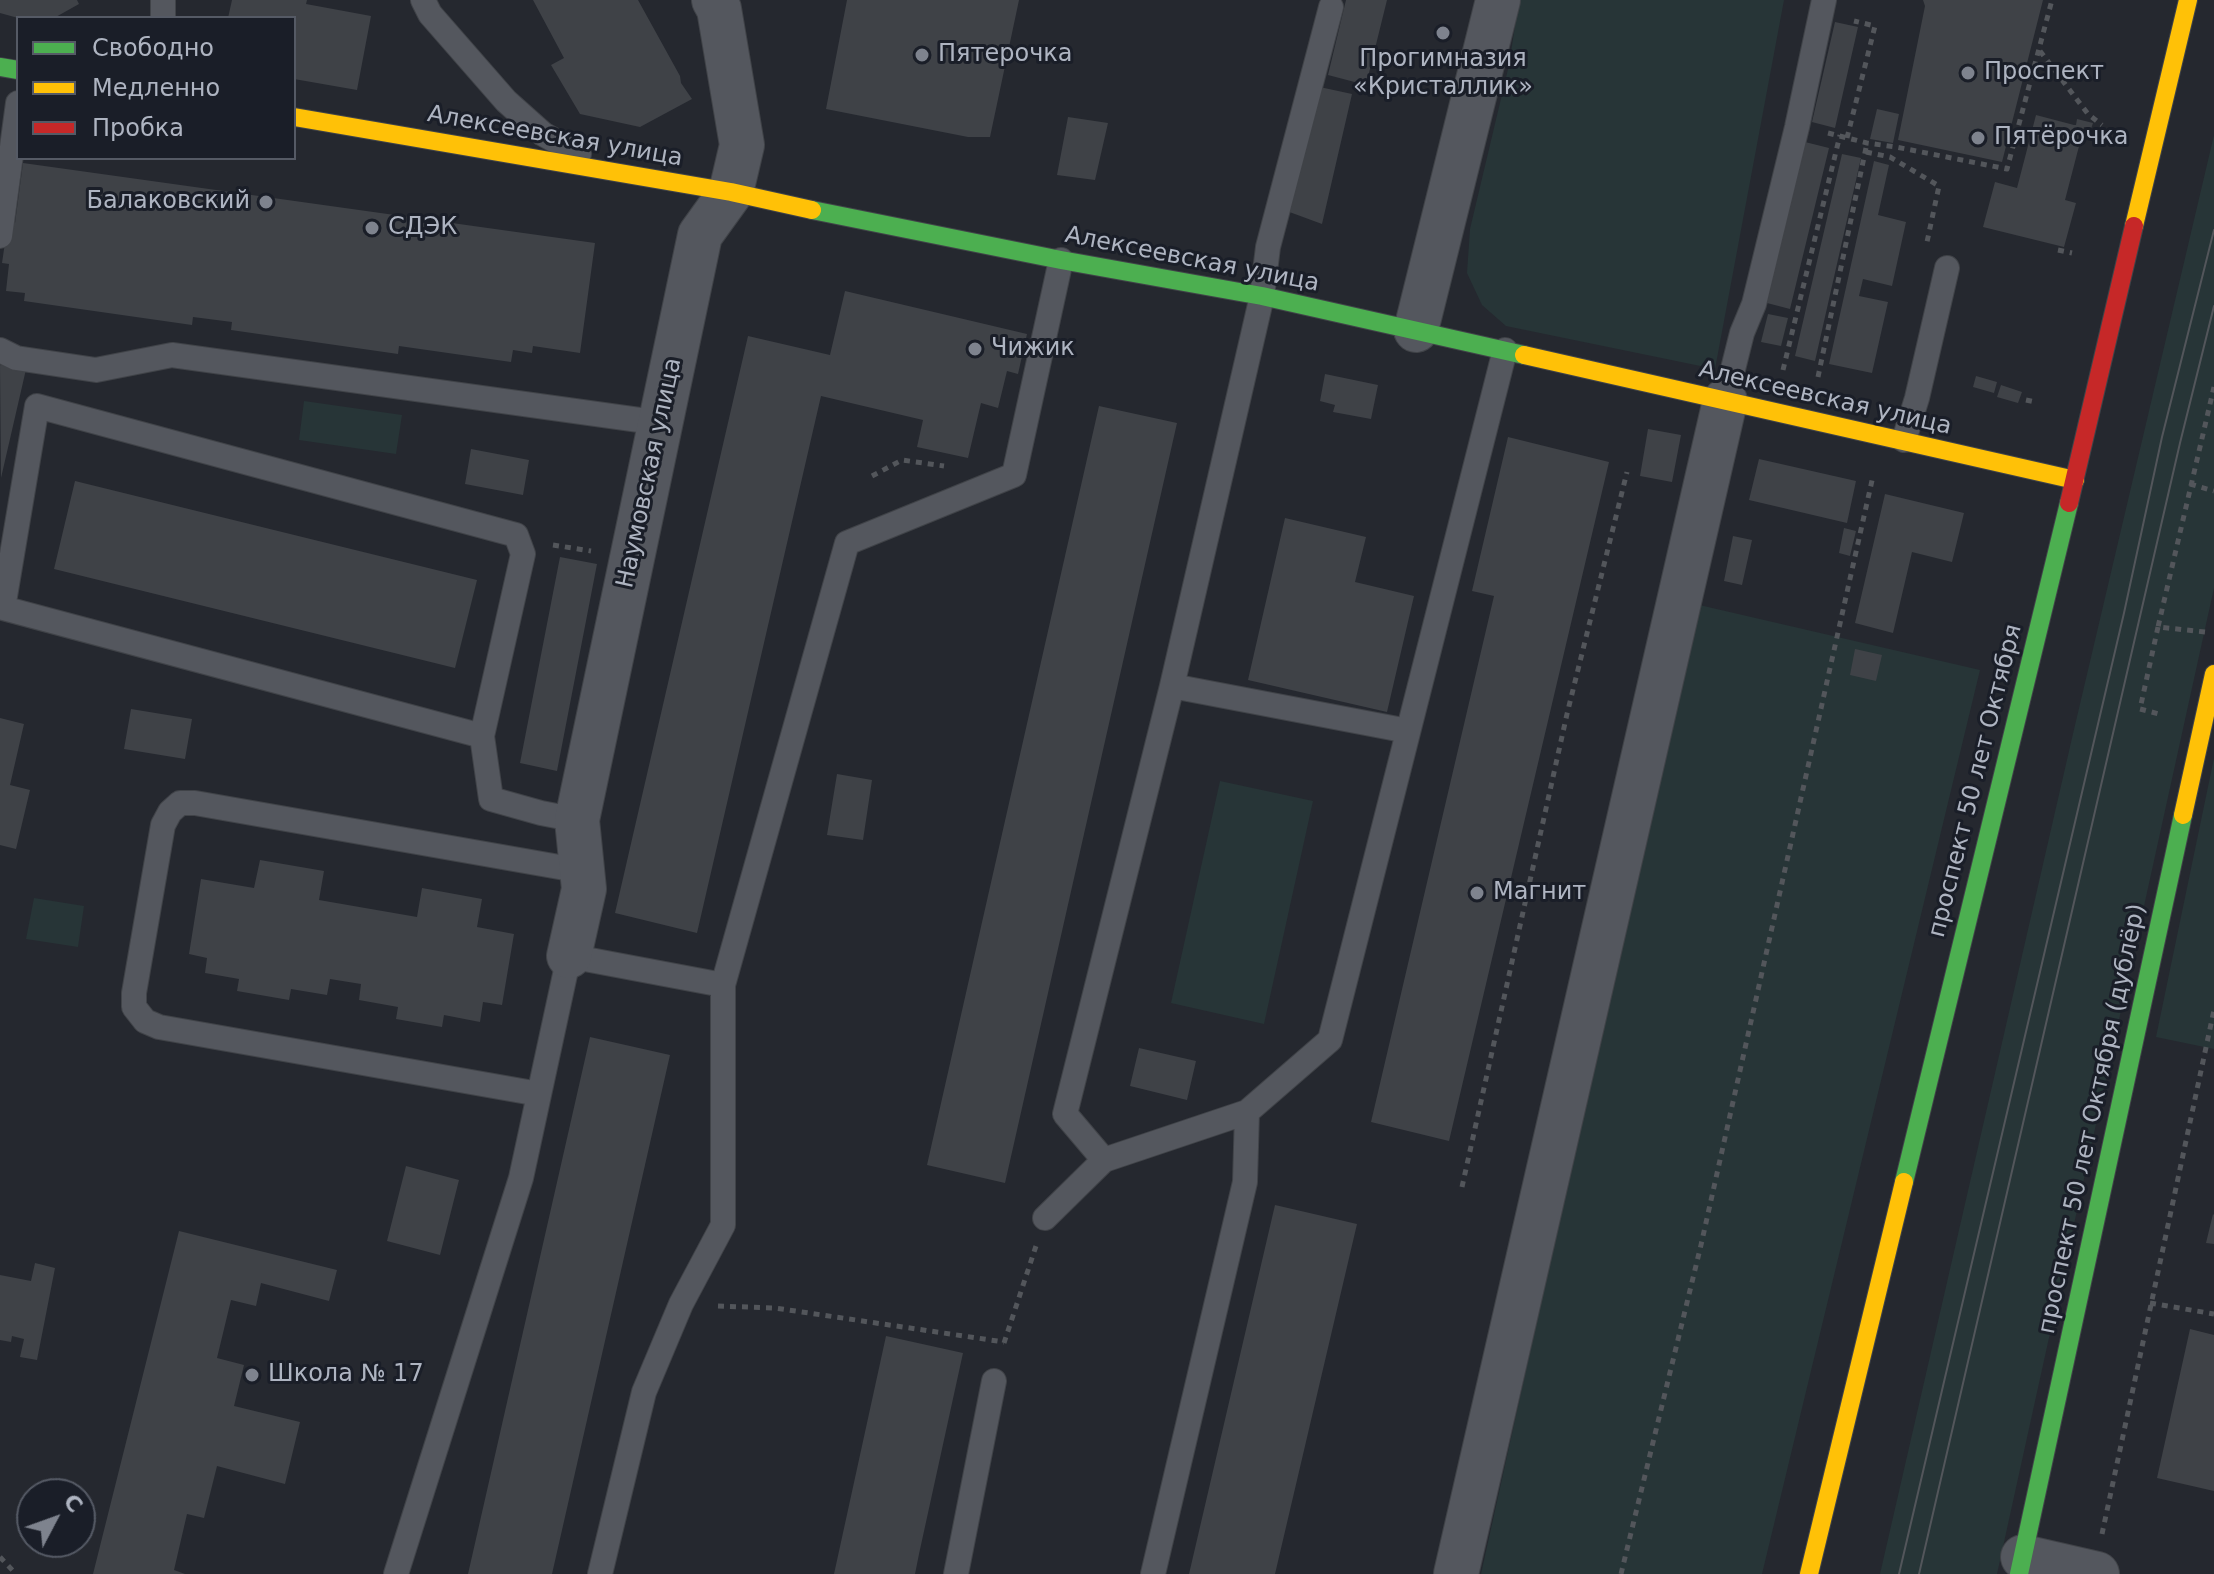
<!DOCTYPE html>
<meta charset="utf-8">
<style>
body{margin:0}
#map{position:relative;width:2214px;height:1574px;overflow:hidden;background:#25282f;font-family:"DejaVu Sans",sans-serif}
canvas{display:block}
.legend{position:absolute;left:16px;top:16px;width:280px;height:144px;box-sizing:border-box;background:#1a1e28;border:2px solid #555a65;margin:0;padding:10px 14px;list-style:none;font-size:24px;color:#aeb4c1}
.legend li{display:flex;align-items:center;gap:16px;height:40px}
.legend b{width:40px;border:2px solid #555a65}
.north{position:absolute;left:16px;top:1478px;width:80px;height:80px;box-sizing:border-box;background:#1a1e28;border:2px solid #555a65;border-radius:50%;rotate:49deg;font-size:22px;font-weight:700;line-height:32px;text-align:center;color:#aeb4c1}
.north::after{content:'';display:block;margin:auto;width:28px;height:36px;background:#7e838e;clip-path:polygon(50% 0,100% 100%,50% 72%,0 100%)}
</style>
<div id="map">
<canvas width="2214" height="1574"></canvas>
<ul class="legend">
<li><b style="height:10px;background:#4caf50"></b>Свободно</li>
<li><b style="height:10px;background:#ffc107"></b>Медленно</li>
<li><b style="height:10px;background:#c62828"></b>Пробка</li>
</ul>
<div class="north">С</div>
</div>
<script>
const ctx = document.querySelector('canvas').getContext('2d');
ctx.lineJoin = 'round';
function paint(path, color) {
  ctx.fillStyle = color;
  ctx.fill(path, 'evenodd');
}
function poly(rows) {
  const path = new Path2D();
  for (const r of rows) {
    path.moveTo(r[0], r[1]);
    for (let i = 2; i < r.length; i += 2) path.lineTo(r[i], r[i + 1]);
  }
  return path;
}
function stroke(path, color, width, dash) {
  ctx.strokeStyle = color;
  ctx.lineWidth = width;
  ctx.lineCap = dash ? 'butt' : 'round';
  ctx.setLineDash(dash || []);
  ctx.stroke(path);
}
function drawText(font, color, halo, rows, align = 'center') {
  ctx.font = font + ' "DejaVu Sans",sans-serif';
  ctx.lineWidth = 6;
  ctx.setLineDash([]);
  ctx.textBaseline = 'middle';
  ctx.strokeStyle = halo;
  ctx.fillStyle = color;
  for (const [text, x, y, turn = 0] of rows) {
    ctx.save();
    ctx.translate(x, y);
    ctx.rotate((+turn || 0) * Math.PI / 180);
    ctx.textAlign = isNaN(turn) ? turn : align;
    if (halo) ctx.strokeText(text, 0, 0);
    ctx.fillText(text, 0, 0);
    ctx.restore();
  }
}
paint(poly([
 [1519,0,1784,0,1715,369,1506,326,1482,305,1467,273,1470,229,1509,65],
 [2214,135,2214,588,1997,1574,1880,1574,2072,738],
 [304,401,402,415,396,454,299,440],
 [1695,604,1980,670,1762,1574,1481,1574],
 [2214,758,2214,1049,2156,1037],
 [1220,781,1313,801,1264,1024,1171,1003],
 [34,898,84,906,78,947,26,939]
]), '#273537');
paint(poly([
 [0,0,77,0,79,4,54,18,18,18,0,13],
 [232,0,307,0,306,4,371,16,357,90,294,79,294,18,228,18],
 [533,0,638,0,680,76,681,83,692,99,640,127,580,114,551,65,564,58],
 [847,0,1019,0,990,137,968,137,826,109],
 [1346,0,1387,0,1366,85,1328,75],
 [1923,0,2043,0,2002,162,1898,140,1925,6],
 [1835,22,1858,27,1835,128,1812,122],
 [1315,86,1352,94,1322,224,1284,210],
 [1877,109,1899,114,1893,143,1870,139],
 [2036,115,2074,125,2076,125,2077,119,2093,123,2091,129,2084,127,2065,200,2076,203,2064,247,1983,227,1995,182,2017,188],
 [1068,117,1108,123,1095,180,1057,175],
 [1805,142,1829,148,1790,309,1767,303],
 [1842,154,1861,158,1815,361,1795,356],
 [1874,161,1889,165,1878,215,1906,222,1892,286,1863,279,1859,296,1888,302,1872,373,1829,364],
 [23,163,595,243,580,353,533,346,532,353,513,350,511,362,399,346,398,354,231,330,232,322,193,317,192,325,24,301,25,293,6,291,9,264,2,263,8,222,15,223],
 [845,291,1027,334,1018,374,1007,371,998,408,981,403,968,458,917,447,923,420,821,396,697,933,615,913,748,336,830,355],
 [1768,314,1788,318,1781,346,1761,342],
 [2,359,27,365,1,478,0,366],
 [1325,374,1378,385,1371,419,1333,412,1335,405,1320,401],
 [1976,376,1997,382,1994,393,1973,387],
 [2001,385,2022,392,2018,403,1997,397],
 [1099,406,1177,423,1005,1183,927,1165],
 [1648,429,1681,435,1672,482,1640,476],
 [1508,437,1609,462,1449,1141,1371,1122,1494,596,1472,591],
 [471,449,529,460,523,495,465,484],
 [1759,459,1856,481,1847,523,1749,500],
 [75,481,477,580,455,668,54,569],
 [1885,494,1964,513,1952,562,1912,552,1893,633,1855,623],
 [1285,518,1366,537,1355,582,1414,596,1387,712,1248,680],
 [1844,528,1856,531,1850,556,1839,553],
 [1733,536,1752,540,1742,585,1724,581],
 [560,557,597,564,557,771,520,763],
 [1855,649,1882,655,1876,681,1850,675],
 [131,709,192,719,185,759,124,749],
 [0,718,24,724,10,785,30,790,16,849,0,845],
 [837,774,872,780,863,840,827,835],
 [260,860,324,871,319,900,417,917,422,888,482,899,477,927,514,934,502,1005,483,1002,480,1022,444,1015,442,1027,396,1019,398,1007,359,1000,361,984,330,979,327,995,291,989,289,1000,237,991,239,979,205,973,207,958,189,954,201,879,254,888],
 [590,1037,670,1055,552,1574,468,1574],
 [1139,1048,1196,1061,1187,1100,1130,1086],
 [406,1166,459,1180,440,1255,387,1241],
 [1275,1205,1357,1224,1275,1574,1189,1574],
 [2213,1214,2214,1215,2214,1244,2206,1243],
 [179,1231,337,1270,329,1301,261,1283,256,1306,231,1300,217,1358,244,1365,234,1406,300,1422,285,1484,217,1466,204,1518,187,1514,174,1570,185,1574,93,1574],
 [35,1263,55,1268,37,1360,20,1357,24,1339,12,1336,11,1342,0,1340,0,1275,31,1281],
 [2190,1329,2214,1335,2214,1491,2157,1478],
 [886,1336,963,1353,919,1554,915,1574,834,1574]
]), '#3f4247');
const lane = poly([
 [423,0,430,14,506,101,543,134,579,154],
 [163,18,163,0],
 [0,236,18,103],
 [0,350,16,358,96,370,172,355,661,423],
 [1725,401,1742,333,1754,304,1797,127,1824,0],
 [1904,440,1917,398,1947,268],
 [1172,686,1408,731],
 [482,736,3,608,37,406,516,535,523,554,482,736,491,799,541,813,577,820],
 [539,1094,159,1027,145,1021,134,1007,134,993,163,825,170,812,180,803,195,803,582,871],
 [1104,1160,1065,1114,1172,686,1262,296,1268,247,1331,7],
 [1045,1218,1104,1160,1247,1112,1330,1040,1505,350],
 [396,1574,521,1178,569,956,723,985],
 [600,1574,644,1392,681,1304,723,1225,723,985,847,543,1014,475,1061,260],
 [956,1574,994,1381],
 [1153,1574,1245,1182,1247,1112]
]);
const street = poly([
 [1416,330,1498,0],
 [569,956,584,889,577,820,700,235,731,192,742,145,719,9,714,0],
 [2023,1557,2097,1574],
 [1456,1574,1725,401]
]);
const fast = poly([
 [0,67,18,70],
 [812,210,1061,260,1262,296,1524,355],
 [1904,1182,2069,503],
 [2019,1574,2183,815]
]);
const slow = poly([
 [294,117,731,192,812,210],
 [2134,226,2188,0],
 [1524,355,2075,480],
 [2183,815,2214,674],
 [1809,1574,1904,1182]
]);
const jam = poly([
 [2069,503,2134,226]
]);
stroke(lane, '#404348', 26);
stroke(street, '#404348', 46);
stroke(fast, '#404348', 20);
stroke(slow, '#404348', 20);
stroke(jam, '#404348', 20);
stroke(poly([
 [2040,51,2088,114,2102,125],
 [1828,133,1867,143,1896,147,2007,169,2052,0],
 [1847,138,1875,26,1854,21],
 [1866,152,1890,157,1939,186,1927,242],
 [2058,250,2072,253],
 [1783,370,1840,135],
 [1818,377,1867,143],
 [2026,400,2035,402],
 [872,476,902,460,944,466],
 [2190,484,2214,491],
 [553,545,591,551],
 [2158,627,2140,709,2163,715],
 [2205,632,2158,627,2214,387],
 [1462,1187,1567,714,1627,472],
 [2150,1303,2214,1314],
 [718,1306,775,1308,1004,1342],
 [1004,1343,1036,1246],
 [2102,1534,2214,1010],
 [0,1557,16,1574],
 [1621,1574,1701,1245,1873,476]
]), '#53565b', 5, [6, 6]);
stroke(lane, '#54575e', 24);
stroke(street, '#54575e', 44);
stroke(fast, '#4caf50', 18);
stroke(slow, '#ffc107', 18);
stroke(jam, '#c62828', 18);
stroke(poly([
 [1899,1574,2124,613,2162,437,2214,230],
 [1919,1574,2180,443,2214,306]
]), '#53565b', 2);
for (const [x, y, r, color] of [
 [1443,33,8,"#7e838e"],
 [922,55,8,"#7e838e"],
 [1968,73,8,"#7e838e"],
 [1978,138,8,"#7e838e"],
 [266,202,8,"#7e838e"],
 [372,228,8,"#7e838e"],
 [975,349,8,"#7e838e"],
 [1477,893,8,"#7e838e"],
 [252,1375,8,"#7e838e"]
]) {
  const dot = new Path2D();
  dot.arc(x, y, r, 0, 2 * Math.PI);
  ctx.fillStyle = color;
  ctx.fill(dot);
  stroke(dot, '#1a1e28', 3);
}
drawText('24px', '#aeb4c1', '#1a1e28', [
 ["Пятерочка",938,55],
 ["Прогимназия",1443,60,"center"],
 ["«Кристаллик»",1443,88,"center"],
 ["Проспект",1984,73],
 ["Пятёрочка",1994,138],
 ["Балаковский",250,202,"right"],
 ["СДЭК",388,228],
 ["Чижик",991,349],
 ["Магнит",1493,893],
 ["Школа № 17",268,1375]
], 'left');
drawText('24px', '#aeb4c1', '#1a1e28', [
 ["Алексеевская улица",555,137,10],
 ["Алексеевская улица",1192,260,11],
 ["Алексеевская улица",1825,399,13],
 ["Наумовская улица",650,473,-78],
 ["проспект 50 лет Октября",1976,781,-76],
 ["проспект 50 лет Октября (дублёр)",2093,1119,-78]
]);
</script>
